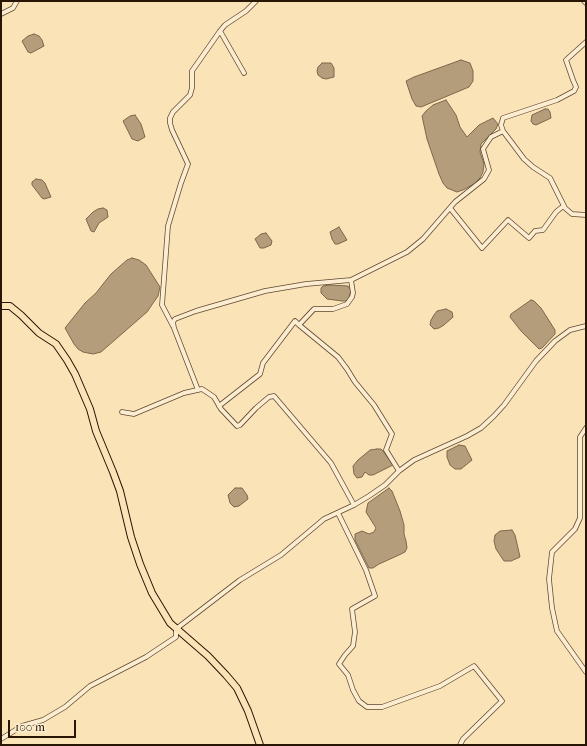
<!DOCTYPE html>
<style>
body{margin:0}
#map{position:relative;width:587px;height:746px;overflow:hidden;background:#fbe3b8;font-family:"IM FELL French Canon",serif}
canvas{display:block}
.frame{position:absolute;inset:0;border:2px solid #291504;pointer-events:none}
.scale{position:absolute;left:8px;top:720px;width:68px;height:18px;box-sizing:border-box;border:2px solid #291504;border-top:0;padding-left:5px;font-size:12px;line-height:14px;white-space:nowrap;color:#291504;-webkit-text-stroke:3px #fcedd1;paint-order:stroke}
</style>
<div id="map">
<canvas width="587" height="746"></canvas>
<div class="frame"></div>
<div class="scale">100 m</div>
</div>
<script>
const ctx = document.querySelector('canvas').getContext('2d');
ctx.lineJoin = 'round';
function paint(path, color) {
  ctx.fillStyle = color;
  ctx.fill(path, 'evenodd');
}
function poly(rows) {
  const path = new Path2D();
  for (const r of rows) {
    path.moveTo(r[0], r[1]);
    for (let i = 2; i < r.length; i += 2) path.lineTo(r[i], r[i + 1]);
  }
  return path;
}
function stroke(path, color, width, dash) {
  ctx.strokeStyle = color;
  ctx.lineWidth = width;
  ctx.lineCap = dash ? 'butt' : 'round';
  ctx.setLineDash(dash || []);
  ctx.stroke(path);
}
const water = poly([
 [34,34,39,36,42,40,44,46,31,53,28,52,22,41,28,36,34,34],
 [461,60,470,63,473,71,473,81,469,87,421,107,416,106,412,99,406,81,414,77,461,60],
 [322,63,331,63,334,68,334,77,326,79,322,78,318,75,317,71,318,67,322,63],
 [446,100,456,115,460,127,467,137,479,125,493,118,498,124,496,129,481,144,480,152,484,164,483,172,480,178,474,184,463,190,457,192,447,188,443,183,439,174,427,139,422,116,426,111,433,105,446,100],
 [545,109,548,109,550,112,551,118,536,125,533,124,531,121,532,115,545,109],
 [135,115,141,124,145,137,138,141,132,139,123,121,130,116,135,115],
 [36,179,42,180,45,183,51,197,44,199,42,198,32,185,32,182,36,179],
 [103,208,107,210,108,217,99,223,94,232,91,231,86,219,93,212,98,209,103,208],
 [339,227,347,240,338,244,335,244,332,239,330,232,339,227],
 [266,233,272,241,271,245,264,248,260,248,255,239,261,234,266,233],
 [132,258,139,260,146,265,160,287,158,296,147,312,101,352,93,354,83,352,78,349,74,344,65,328,85,303,96,293,111,274,127,260,132,258],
 [330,285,348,286,351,290,349,298,346,301,342,301,327,299,321,293,321,288,323,286,330,285],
 [531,300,534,301,541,308,555,330,555,334,542,348,539,349,521,331,510,317,511,314,531,300],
 [446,309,452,312,453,317,444,325,439,328,434,329,430,325,431,320,434,315,437,311,446,309],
 [459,445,465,446,472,460,461,469,455,469,450,465,447,457,447,451,459,445],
 [377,449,381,449,383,451,392,463,393,465,373,475,369,475,365,472,362,477,357,478,354,474,353,466,358,460,370,450,377,449],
 [235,488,242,488,247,495,248,499,239,506,234,507,230,503,228,495,235,488],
 [389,488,392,491,400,511,404,525,404,534,406,541,407,548,405,552,399,555,379,564,373,568,369,568,355,540,355,534,362,531,369,534,374,532,376,528,366,512,368,503,389,488],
 [512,530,515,535,520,557,511,561,504,561,496,549,494,541,495,535,500,531,512,530]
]);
paint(water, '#b49d7b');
stroke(water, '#7c674b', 1);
const minor = poly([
 [584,1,586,3],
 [1,14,13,8,17,1],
 [220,31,244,73],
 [503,131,501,125,503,118,557,100,574,91,576,87,573,80,566,60,586,42],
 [450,208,482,248,508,220,529,238,535,231,543,230,556,212,562,207,564,207],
 [351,280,353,293,352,297,347,304,333,309,314,309,299,325,338,357,347,369,355,382,374,405,392,434,386,450,399,471],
 [173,326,162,305,168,226,181,183,188,164,172,130,170,123,170,118,173,112,190,95,192,88,192,71,220,31,225,25,246,11,256,1],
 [198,390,174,328,173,322,175,319,196,311,265,291,306,284,351,280,407,252,423,239,455,202,484,179,489,170,483,149,491,137,503,131,524,159,533,167,550,178,565,208,572,214,586,215],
 [219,406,260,374,263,363,295,321,299,325],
 [122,412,134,414,184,393,202,389,214,397,221,409,237,426,240,425,256,408,269,397,274,396,331,463,354,505],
 [586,428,580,437,580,518,575,529,552,552,549,579,552,608,557,631,586,672],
 [338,513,366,570,375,596,352,609,355,632,353,646,345,655,339,664,348,675,353,690,359,701,367,707,382,707,440,686,474,666,502,701,463,739,460,745],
 [1,739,22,726,43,720,65,707,90,686,146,657,176,637,176,629,240,580,281,555,324,519,354,505,369,496,385,485,399,471,414,460,467,436,481,428,494,416,504,405,536,361,555,341,570,330,586,326]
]);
const primary = poly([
 [1,306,10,306,21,315,39,333,56,344,67,360,75,374,90,409,96,431,113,472,120,491,131,537,140,564,152,593,170,623,208,656,226,675,237,688,248,711,260,745]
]);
stroke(minor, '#5e4831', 5.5);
stroke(primary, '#291504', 8);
stroke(minor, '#fcedd1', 4);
stroke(primary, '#fbe3b8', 6);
</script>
